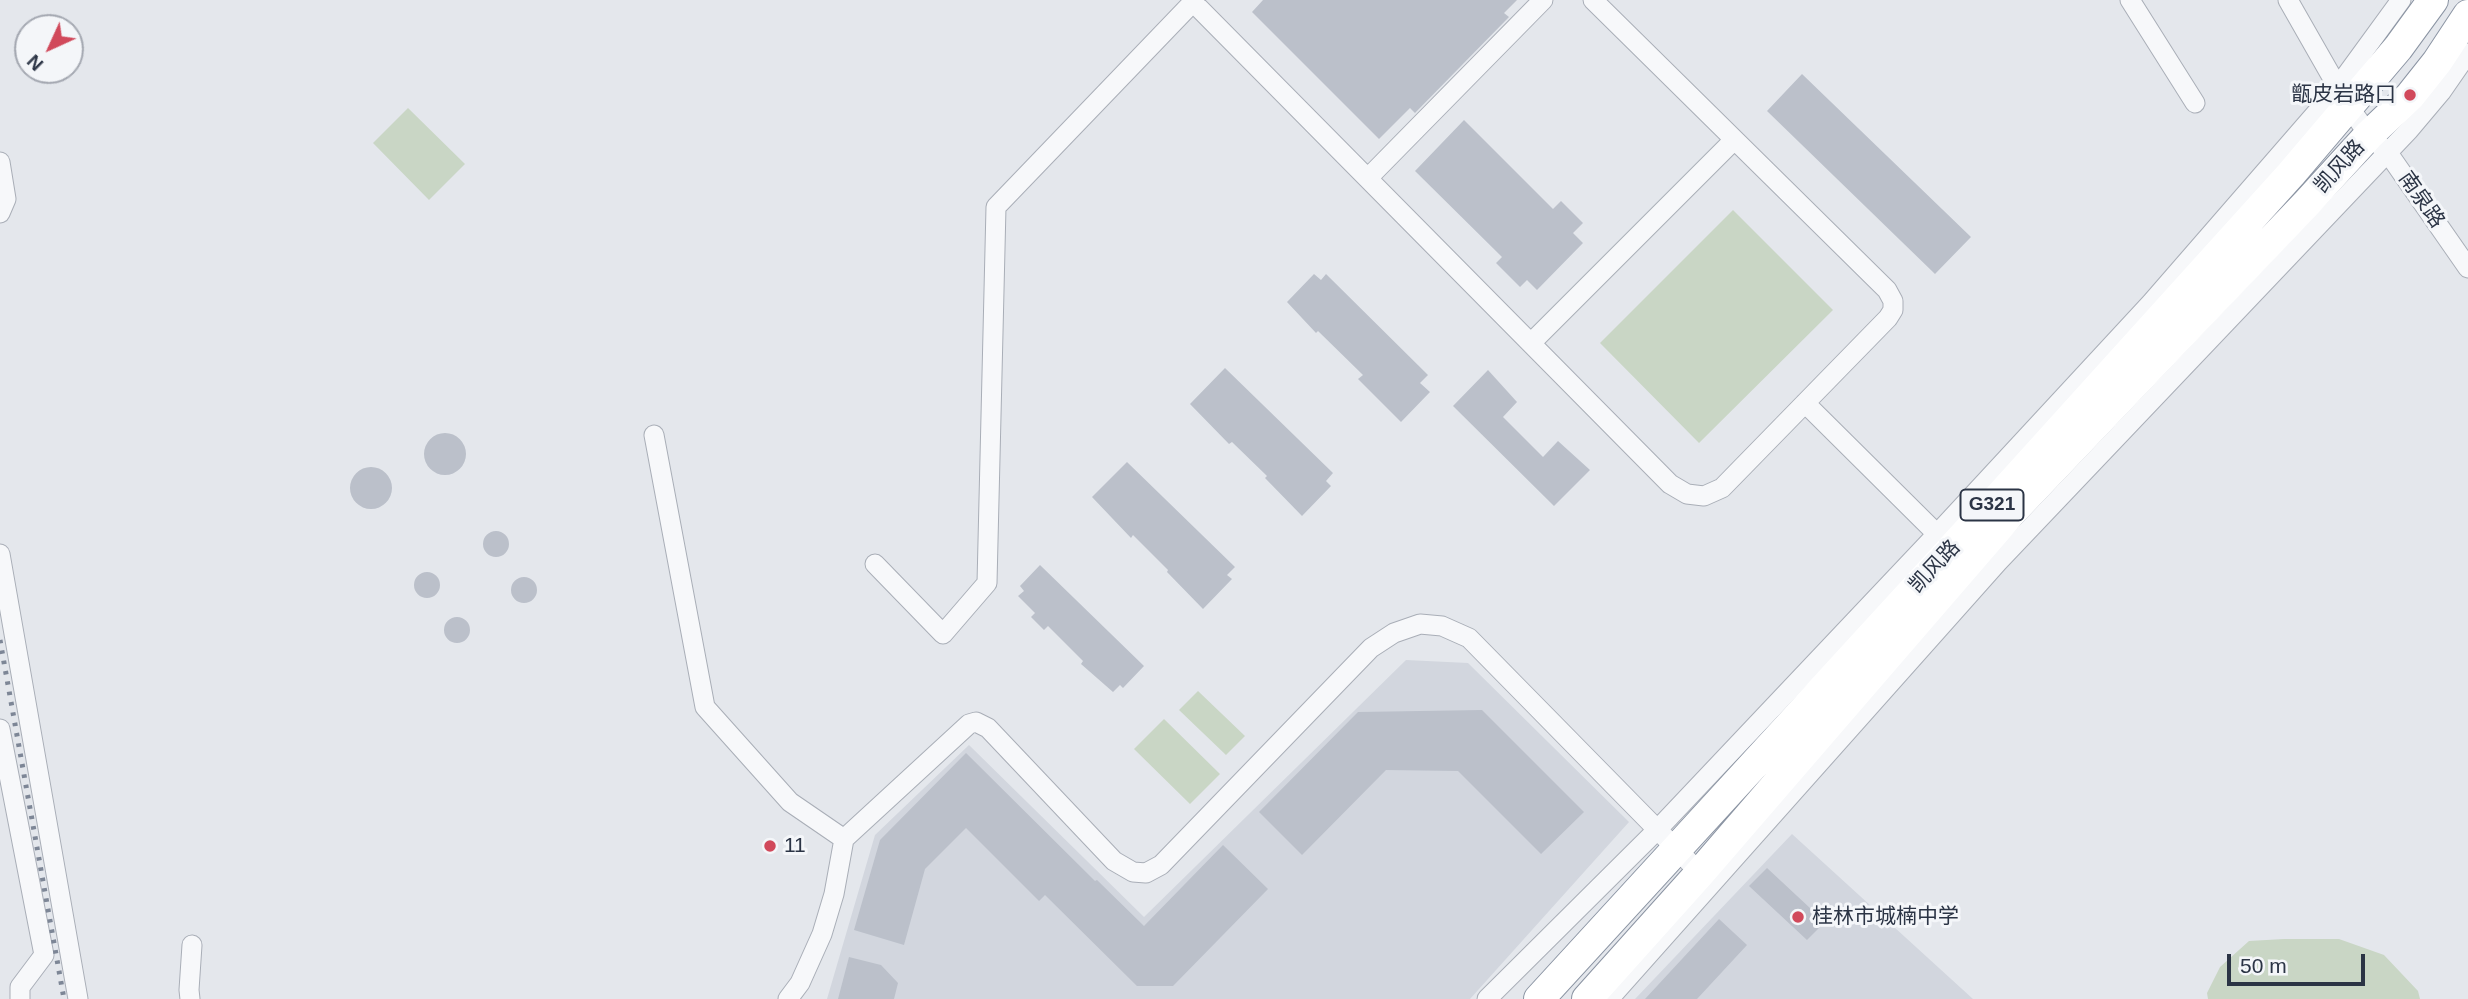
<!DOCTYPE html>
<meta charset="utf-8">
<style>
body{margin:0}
#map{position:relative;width:2468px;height:999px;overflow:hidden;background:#e4e7ec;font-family:Arial,sans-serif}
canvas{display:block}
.north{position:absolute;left:14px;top:14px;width:70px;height:70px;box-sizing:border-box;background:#f4f6f9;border:2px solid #a4a8b1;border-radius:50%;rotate:225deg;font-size:19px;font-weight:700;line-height:28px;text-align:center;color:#2b3445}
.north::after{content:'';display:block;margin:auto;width:24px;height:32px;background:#d1495b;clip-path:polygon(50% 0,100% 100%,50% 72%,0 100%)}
.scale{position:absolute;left:2227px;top:954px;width:138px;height:32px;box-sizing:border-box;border:4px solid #2b3445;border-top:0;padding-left:9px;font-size:21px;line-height:24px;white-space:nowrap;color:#2b3445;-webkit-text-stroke:5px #f4f6f9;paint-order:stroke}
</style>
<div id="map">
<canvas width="2468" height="999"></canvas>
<div class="north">N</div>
<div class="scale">50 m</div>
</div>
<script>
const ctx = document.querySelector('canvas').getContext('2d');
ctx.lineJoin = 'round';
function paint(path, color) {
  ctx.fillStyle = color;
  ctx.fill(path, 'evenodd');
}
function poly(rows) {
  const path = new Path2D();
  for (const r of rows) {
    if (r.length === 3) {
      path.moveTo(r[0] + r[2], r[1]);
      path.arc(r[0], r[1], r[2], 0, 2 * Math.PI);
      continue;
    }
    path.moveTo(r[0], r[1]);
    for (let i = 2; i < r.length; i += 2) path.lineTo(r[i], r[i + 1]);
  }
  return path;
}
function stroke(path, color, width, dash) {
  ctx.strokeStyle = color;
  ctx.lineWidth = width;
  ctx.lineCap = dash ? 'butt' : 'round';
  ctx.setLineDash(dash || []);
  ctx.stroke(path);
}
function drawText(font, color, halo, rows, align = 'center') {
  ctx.font = font + ' Arial,"Noto Sans SC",sans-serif';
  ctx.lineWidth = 6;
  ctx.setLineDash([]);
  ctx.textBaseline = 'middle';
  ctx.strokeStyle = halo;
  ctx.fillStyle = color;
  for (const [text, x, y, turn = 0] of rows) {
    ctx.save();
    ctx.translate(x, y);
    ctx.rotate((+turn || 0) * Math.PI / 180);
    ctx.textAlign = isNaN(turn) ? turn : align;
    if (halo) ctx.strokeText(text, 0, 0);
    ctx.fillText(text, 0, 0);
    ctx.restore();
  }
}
paint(poly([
 [1406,660,1468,663,1629,822,1470,999,827,999,875,835,969,745,1144,917],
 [1792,834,1973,999,1635,999]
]), '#d2d6de');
paint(poly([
 [408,108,465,164,429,200,373,143],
 [1733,210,1833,310,1699,443,1600,343],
 [1198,691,1245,736,1226,755,1179,710],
 [1164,719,1220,774,1190,804,1134,749],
 [2284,939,2339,939,2384,955,2418,991,2420,999,2208,999,2207,993,2220,967,2249,941]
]), '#c9d6c5');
paint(poly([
 [1263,0,1517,0,1504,13,1509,17,1415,113,1410,108,1379,139,1252,12],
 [1802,74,1971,237,1935,274,1767,111],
 [1464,120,1553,209,1561,201,1583,223,1573,233,1583,243,1537,290,1527,280,1520,287,1496,263,1502,257,1415,171],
 [1314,274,1321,280,1326,274,1428,375,1420,383,1430,392,1401,422,1358,379,1363,375,1318,331,1316,333,1287,302],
 [1225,368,1333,473,1326,481,1331,486,1302,516,1265,478,1267,476,1232,442,1229,444,1190,404],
 [1488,370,1517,402,1503,417,1543,457,1558,441,1590,470,1554,506,1453,406],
 [445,454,21],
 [1127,462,1235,567,1227,575,1232,579,1203,609,1167,572,1168,570,1133,535,1131,538,1092,497],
 [371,488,21],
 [496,544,13],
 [1040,565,1144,666,1123,688,1120,685,1113,692,1081,664,1083,661,1048,626,1044,630,1031,617,1035,613,1018,596,1024,591,1020,586],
 [427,585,13],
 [524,590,13],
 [457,630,13],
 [1482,710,1584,812,1541,854,1458,771,1386,770,1302,855,1259,812,1358,712],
 [966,753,1095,881,1097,880,1144,926,1223,845,1268,889,1173,986,1137,986,1045,895,1039,901,966,828,925,869,904,945,854,930,880,840],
 [1767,868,1825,922,1807,940,1749,886],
 [1719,919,1747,945,1697,999,1645,999],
 [849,957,881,965,898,983,894,999,838,999]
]), '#bbc0ca');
const minor = poly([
 [2130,0,2195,103],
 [2288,0,2349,107,2369,135,2388,153,2468,268],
 [1193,2,1670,484,1687,494,1704,496,1722,488,1888,318,1893,310,1893,301,1887,290,1593,0],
 [0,162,6,199,0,213],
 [1368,178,1543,0],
 [1531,343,1734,140],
 [1805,403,1937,534],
 [654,435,705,707,790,802,844,839],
 [0,554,78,999],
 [875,564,943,634,987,583,996,207,1195,0],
 [0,729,44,955,20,987,20,999],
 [190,999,189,990,192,945],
 [788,999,800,983,822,934,834,894,844,839,969,724,976,722,988,728,1114,861,1133,872,1146,873,1161,865,1371,648,1394,633,1420,624,1442,626,1469,638,1700,873],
 [1487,999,1657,830,1937,534,2151,303,2331,96,2401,0],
 [1609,999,1998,562,2409,130,2441,92,2468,53]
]);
const highway = poly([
 [1539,999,2001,495,2291,174,2398,48,2433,0],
 [1587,999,1700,873,2010,514,2307,203,2369,135,2410,96,2437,62,2468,15]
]);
stroke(minor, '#a9aeb7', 21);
stroke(highway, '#8b94a3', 32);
stroke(minor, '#f7f8fa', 19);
stroke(highway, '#fff', 30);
stroke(poly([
 [0,640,64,999]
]), '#7d8696', 5, [3.5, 7]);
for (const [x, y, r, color] of [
 [2410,95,7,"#d1495b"],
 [770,846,7,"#d1495b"],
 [1798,917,7,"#d1495b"]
]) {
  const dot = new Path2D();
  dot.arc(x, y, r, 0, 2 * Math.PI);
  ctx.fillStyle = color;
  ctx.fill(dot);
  stroke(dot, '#f4f6f9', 2.5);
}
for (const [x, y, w] of [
 [1992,505,63]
]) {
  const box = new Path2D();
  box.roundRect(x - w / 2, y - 15.5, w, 31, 5);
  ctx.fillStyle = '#f4f6f9';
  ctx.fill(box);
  stroke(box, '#2b3445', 2);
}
drawText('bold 19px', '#2b3445', null, [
 ["G321",1992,505]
]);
drawText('21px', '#2b3445', '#f4f6f9', [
 ["甑皮岩路口",2396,95,"right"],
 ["11",784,846],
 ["桂林市城楠中学",1812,917]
], 'left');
drawText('21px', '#2b3445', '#f4f6f9', [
 ["凯风路",2340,167,-48],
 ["南泉路",2421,200,55],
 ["凯风路",1935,567,-47]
]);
</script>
